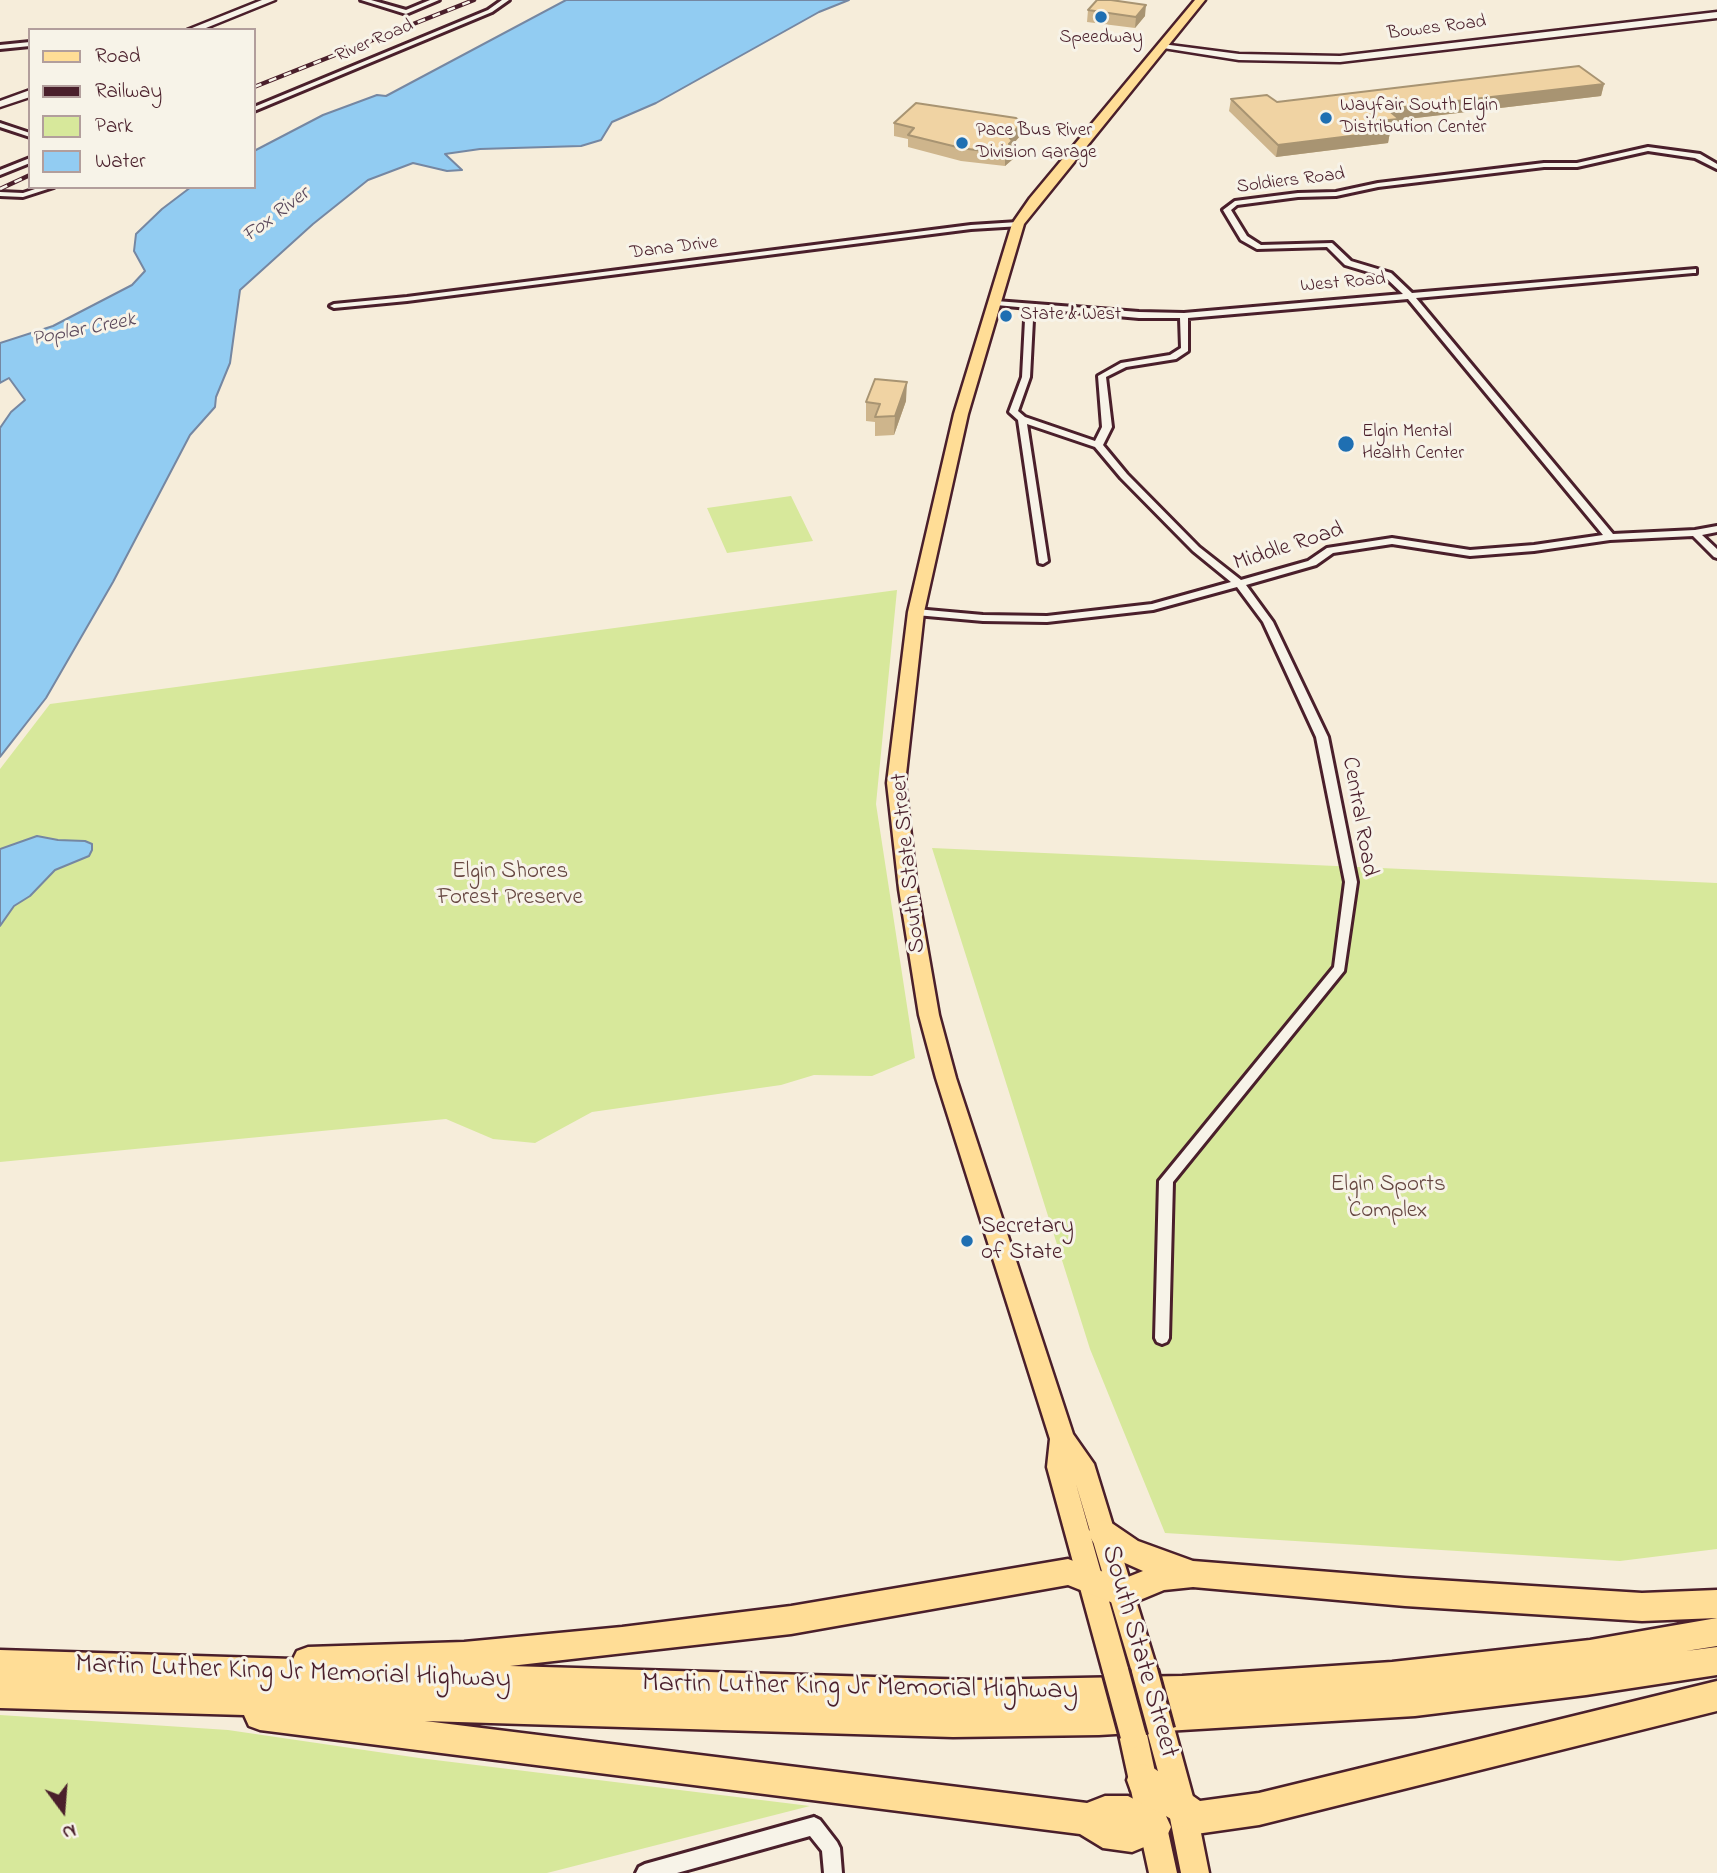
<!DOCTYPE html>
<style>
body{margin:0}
#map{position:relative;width:1717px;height:1873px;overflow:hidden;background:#f6edda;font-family:"Indie Flower",sans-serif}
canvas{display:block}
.legend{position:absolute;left:28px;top:28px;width:228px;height:161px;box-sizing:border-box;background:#f7f3e8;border:2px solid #b29e9c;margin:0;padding:9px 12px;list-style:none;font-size:21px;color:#4a1f2b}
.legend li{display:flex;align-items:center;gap:14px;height:35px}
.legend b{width:35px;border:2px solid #b29e9c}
.north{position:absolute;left:28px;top:1775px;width:70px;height:70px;-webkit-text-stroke:5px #f7f3e8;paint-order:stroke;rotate:164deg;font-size:19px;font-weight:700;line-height:28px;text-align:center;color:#4a1f2b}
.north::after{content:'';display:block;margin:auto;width:24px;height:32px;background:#4a1f2b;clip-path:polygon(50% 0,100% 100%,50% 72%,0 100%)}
</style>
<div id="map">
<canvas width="1717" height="1873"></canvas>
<ul class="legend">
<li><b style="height:9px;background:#ffdd96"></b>Road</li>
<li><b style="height:9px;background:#4a1f2b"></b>Railway</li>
<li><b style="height:19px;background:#d7e89b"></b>Park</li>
<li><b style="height:19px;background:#92ccf2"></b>Water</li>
</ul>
<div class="north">N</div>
</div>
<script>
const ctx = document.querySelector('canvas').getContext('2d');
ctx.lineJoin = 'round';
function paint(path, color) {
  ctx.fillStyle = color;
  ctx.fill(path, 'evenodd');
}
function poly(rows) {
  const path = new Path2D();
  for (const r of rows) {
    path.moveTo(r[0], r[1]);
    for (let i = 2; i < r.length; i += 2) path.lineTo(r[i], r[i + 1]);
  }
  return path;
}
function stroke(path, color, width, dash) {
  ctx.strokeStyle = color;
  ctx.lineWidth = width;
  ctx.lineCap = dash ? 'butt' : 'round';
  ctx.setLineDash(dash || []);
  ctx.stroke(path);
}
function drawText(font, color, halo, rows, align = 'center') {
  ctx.font = font + ' "Indie Flower",sans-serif';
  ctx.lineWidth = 6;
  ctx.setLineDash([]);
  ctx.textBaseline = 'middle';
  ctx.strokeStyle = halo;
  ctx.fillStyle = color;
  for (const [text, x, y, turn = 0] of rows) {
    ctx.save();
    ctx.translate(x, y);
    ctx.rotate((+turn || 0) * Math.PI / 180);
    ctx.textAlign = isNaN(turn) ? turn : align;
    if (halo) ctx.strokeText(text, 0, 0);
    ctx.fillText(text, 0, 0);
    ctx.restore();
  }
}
paint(poly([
 [791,496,813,541,727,553,707,508],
 [897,590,876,804,915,1058,872,1076,814,1075,781,1085,592,1112,535,1143,493,1139,446,1119,0,1162,0,769,50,704],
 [932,848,1717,883,1717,1549,1620,1561,1165,1533,1090,1349],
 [0,1715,228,1730,419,1758,810,1806,547,1873,0,1873]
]), '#d7e89b');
const water = poly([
 [566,0,849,0,819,12,656,103,612,122,601,140,581,146,480,149,445,154,462,170,447,171,413,163,368,180,313,224,240,290,230,363,216,397,215,407,190,435,113,582,46,698,0,757,0,428,11,412,25,400,9,378,0,383,0,343,53,326,132,285,145,271,134,251,136,234,162,209,191,187,254,187,254,151,323,115,377,95,386,96,566,0],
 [37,836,58,840,85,841,92,844,92,850,89,856,55,870,30,896,14,906,0,926,0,849,37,836]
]);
paint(water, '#92ccf2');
stroke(water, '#7587a2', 2);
const street = poly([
 [361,0,371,0,406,10,430,0,439,0,406,14,361,0],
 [502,0,509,0,492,12,254,111,254,107,488,10,502,0],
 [30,42,30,46,0,49,0,45,30,42],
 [0,123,30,133,30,137,0,127,0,123],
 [1648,147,1700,154,1717,164,1717,169,1695,158,1648,151,1577,167,1544,167,1378,187,1336,196,1298,197,1237,205,1231,210,1247,236,1261,245,1332,243,1351,261,1391,273,1412,293,1696,269,1696,273,1693,273,1416,298,1613,534,1695,530,1717,526,1717,532,1702,535,1717,549,1717,558,1714,557,1693,536,1610,540,1534,551,1470,556,1392,544,1333,553,1316,565,1246,585,1273,622,1328,737,1357,882,1344,971,1173,1182,1169,1338,1167,1342,1162,1344,1157,1342,1155,1338,1159,1181,1334,967,1345,882,1316,737,1263,622,1237,587,1153,610,1047,622,983,621,916,615,911,612,916,609,983,615,1047,616,1152,604,1231,582,1193,551,1121,478,1095,447,1027,424,1048,561,1043,564,1039,563,1018,420,1009,412,1022,377,1025,320,1029,317,1033,320,1030,377,1018,411,1025,417,1095,441,1102,427,1098,376,1121,363,1170,355,1181,348,1180,318,1139,318,996,305,992,303,996,301,1139,312,1184,313,1403,294,1385,277,1345,265,1327,247,1257,249,1241,240,1223,210,1235,201,1298,193,1336,192,1378,183,1544,163,1577,163,1648,147],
 [1408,299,1603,535,1534,545,1470,550,1392,538,1327,548,1308,561,1241,580,1199,547,1127,474,1103,445,1112,427,1106,377,1126,367,1176,359,1188,351,1188,318,1408,299],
 [30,158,30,163,0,175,0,170,30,158],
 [41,187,54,187,23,197,0,196,0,192,23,193,41,187],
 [1018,222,1022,224,1021,226,971,229,407,301,334,308,330,306,334,304,407,297,971,225,1018,222],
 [814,1817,820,1820,837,1842,840,1848,842,1873,824,1873,822,1851,810,1836,677,1873,636,1873,639,1867,645,1864,814,1817]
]);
const secondary = poly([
 [262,0,275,0,201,30,187,30,262,0],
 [1717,12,1717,18,1340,62,1239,60,1157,47,1162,44,1239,54,1340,56,1717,12],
 [30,90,30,97,0,107,0,101,30,90]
]);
const primary = poly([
 [1195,0,1205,0,1024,224,968,414,924,612,905,783,917,889,939,1015,956,1078,1073,1434,1094,1464,1158,1672,1154,1681,1145,1684,1136,1681,1132,1672,1076,1484,1129,1672,1125,1681,1116,1684,1107,1681,1103,1672,1047,1467,1050,1439,936,1078,919,1015,899,889,887,783,908,612,954,414,1012,224,1030,198,1195,0],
 [1161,1718,1171,1722,1175,1731,1196,1808,1209,1873,1181,1873,1168,1808,1147,1731,1151,1722,1161,1718],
 [1133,1722,1143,1726,1147,1735,1177,1873,1149,1873,1119,1735,1123,1726,1133,1722]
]);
const highway = poly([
 [1103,1520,1113,1524,1138,1541,1193,1561,1405,1578,1642,1593,1717,1590,1717,1618,1642,1621,1405,1606,1193,1587,1164,1590,1123,1607,1068,1585,791,1634,510,1666,973,1680,1182,1676,1392,1662,1590,1640,1717,1618,1717,1646,1686,1651,1717,1647,1717,1675,1586,1695,1415,1716,1099,1735,953,1737,425,1721,1087,1803,1105,1796,1128,1796,1164,1815,1131,1791,1127,1780,1131,1769,1143,1764,1155,1769,1200,1801,1259,1793,1717,1681,1717,1711,1259,1825,1196,1834,1166,1816,1171,1827,1166,1838,1132,1852,1103,1848,1080,1834,260,1730,249,1726,244,1715,0,1708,0,1678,30,1679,0,1678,0,1650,293,1659,297,1651,308,1647,464,1642,622,1627,791,1606,1068,1559,1123,1579,1143,1571,1116,1559,1093,1542,1088,1533,1093,1524,1103,1520]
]);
stroke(street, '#4a1f2b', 6);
stroke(secondary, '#4a1f2b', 5);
stroke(primary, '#4a1f2b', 5);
stroke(highway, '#4a1f2b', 5);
paint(street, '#f7f3e8');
paint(secondary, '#f7f3e8');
paint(primary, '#ffdd96');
paint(highway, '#ffdd96');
const rail = poly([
 [254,87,474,0],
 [0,189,30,175]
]);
stroke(rail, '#4a1f2b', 4.5);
stroke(rail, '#f7f3e8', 2.5, [8]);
const primaryBridge = poly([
 [1116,1672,1133,1735],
 [1145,1672,1161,1731]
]);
stroke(primaryBridge, '#4a1f2b', 31, []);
stroke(primaryBridge, '#ffdd96', 25);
paint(poly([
 [1088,10,1145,16,1135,28,1087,22],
 [1604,84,1601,96,1399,120,1397,131,1390,132,1388,143,1276,157,1229,111,1231,99,1277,102],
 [894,123,1022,123,1021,135,1012,145,1013,159,1005,166,961,161,908,147,908,139,894,136],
 [906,401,894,435,875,436,875,422,866,421,866,402]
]), '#ceb58c');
paint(poly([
 [1146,5,1145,16,1135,28,1136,17],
 [1604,84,1601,96,1399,120,1397,131,1390,132,1388,143,1276,157,1278,145,1387,109],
 [1022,123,1021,135,1012,145,1014,147,1013,159,1005,166,1005,154,1009,137],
 [907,382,906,401,894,435,895,416]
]), '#a89472');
const building = poly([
 [1097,0,1111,0,1146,5,1136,17,1088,10,1097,0],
 [1579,66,1604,84,1387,109,1399,119,1378,121,1391,131,1278,145,1231,99,1267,95,1277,102,1579,66],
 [916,103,1016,118,1022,123,1009,137,1012,141,1009,144,1014,147,1005,154,961,148,908,135,914,128,894,123,916,103],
 [875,379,907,382,895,416,875,417,880,404,866,402,875,379]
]);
paint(building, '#f0d3a3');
stroke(building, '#a89472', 2);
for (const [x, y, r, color] of [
 [1101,17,7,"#1f6fb2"],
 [1326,118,7,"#1f6fb2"],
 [962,143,7,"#1f6fb2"],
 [1006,316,7,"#1f6fb2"],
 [1346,444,9,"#1f6fb2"],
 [967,1241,7,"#1f6fb2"]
]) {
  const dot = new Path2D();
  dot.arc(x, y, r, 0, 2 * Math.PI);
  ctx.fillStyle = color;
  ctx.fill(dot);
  stroke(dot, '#f7f3e8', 2.5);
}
drawText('19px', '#4a1f2b', '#f7f3e8', [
 ["Bowes Road",1437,29,-7],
 ["River Road",375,42,-23],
 ["Soldiers Road",1291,182,-7],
 ["Dana Drive",674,249,-7],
 ["West Road",1343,284,-5]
]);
drawText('19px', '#4a1f2b', '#f7f3e8', [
 ["Speedway",1101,39,"center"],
 ["Wayfair South Elgin",1340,107],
 ["Distribution Center",1340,129],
 ["Pace Bus River",976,132],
 ["Division Garage",976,154],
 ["State & West",1020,316],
 ["Elgin Mental",1362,433],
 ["Health Center",1362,455]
], 'left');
drawText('italic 21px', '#5c4a5d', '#f7f3e8', [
 ["Fox River",277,216,-37],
 ["Poplar Creek",84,331,-11]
]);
drawText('23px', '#4a1f2b', '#f7f3e8', [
 ["Middle Road",1289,548,-18],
 ["Central Road",1358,817,80],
 ["South State Street",910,863,-96]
]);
drawText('23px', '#664741', '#f7f3e8', [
 ["Elgin Shores",510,873],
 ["Forest Preserve",510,899],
 ["Elgin Sports",1388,1186],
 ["Complex",1388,1212]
]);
drawText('23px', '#4a1f2b', '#f7f3e8', [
 ["Secretary",981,1228],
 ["of State",981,1254]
], 'left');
drawText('28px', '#4a1f2b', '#f7f3e8', [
 ["South State Street",1138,1652,74],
 ["Martin Luther King Jr Memorial Highway",293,1674,2],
 ["Martin Luther King Jr Memorial Highway",860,1689,1]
]);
</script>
